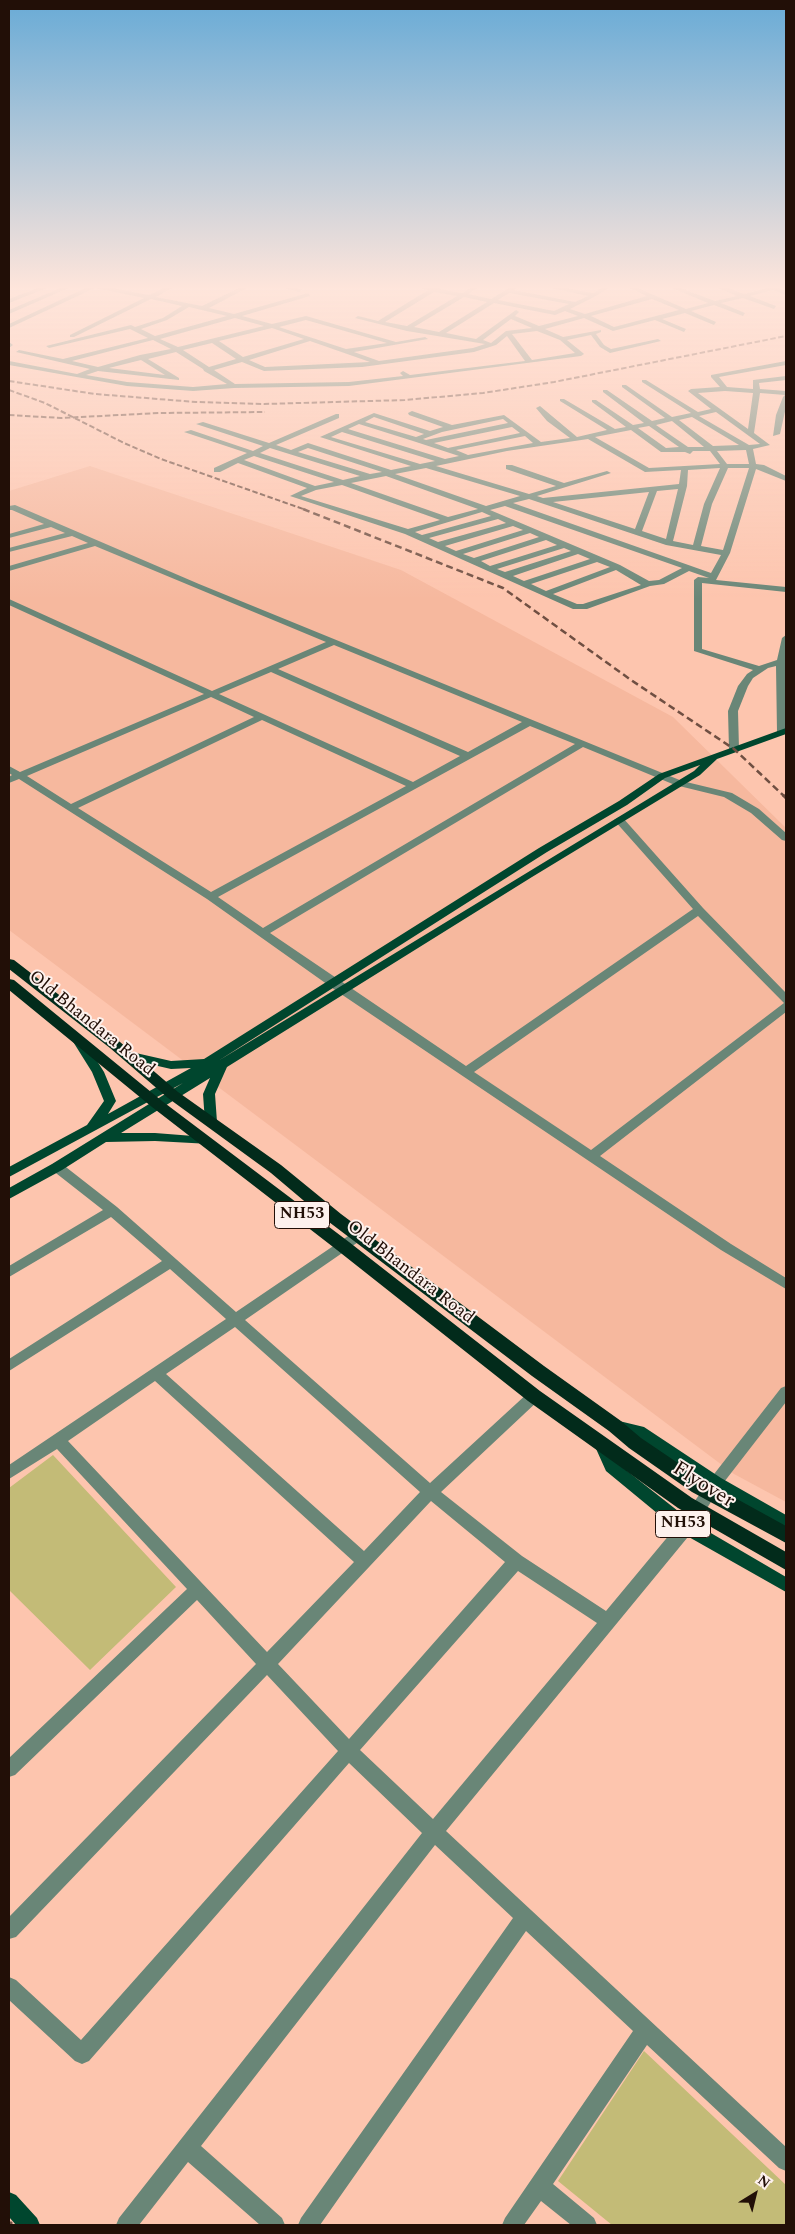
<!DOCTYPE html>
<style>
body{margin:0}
#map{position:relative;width:795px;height:2234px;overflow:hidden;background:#fdc5ae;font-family:Spectral,serif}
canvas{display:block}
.frame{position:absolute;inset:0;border:10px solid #220f07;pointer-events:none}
.north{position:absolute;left:730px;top:2169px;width:50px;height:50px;-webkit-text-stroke:4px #fdf1ed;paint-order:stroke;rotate:36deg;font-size:14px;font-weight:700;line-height:20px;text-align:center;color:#220f07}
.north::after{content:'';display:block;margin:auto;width:18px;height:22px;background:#220f07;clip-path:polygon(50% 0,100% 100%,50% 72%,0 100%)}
</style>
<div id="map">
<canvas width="795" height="2234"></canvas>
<div class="frame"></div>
<div class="north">N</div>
</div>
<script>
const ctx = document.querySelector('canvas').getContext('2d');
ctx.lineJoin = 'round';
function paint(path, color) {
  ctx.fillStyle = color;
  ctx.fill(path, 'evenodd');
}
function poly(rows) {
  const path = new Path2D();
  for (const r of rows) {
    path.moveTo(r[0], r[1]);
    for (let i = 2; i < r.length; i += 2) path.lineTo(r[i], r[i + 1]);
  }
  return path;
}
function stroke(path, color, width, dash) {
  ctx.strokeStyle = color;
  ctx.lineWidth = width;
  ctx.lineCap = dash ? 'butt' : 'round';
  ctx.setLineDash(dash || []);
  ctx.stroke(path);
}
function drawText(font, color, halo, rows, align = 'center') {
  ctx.font = font + ' Spectral,serif';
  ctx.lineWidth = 4;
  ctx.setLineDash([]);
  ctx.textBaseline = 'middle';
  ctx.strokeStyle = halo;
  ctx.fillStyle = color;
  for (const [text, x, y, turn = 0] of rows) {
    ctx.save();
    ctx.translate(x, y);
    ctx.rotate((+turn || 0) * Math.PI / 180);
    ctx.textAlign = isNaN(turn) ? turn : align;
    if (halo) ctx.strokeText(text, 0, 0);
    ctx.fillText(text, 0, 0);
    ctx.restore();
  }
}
paint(poly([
 [90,466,401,570,673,717,786,828,786,1502,734,1474,9,930,9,491]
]), '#f6b89e');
paint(poly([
 [53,1455,176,1587,90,1670,9,1590,9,1488],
 [644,2051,786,2185,786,2225,612,2225,558,2181]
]), '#c3bb77');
paint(poly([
 [43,286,52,286,9,303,9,299,43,286],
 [65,286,73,286,9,314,9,310,65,286],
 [90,286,102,286,149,295,168,286,176,286,156,297,202,306,243,286,251,286,209,308,234,314,308,293,310,296,242,316,272,324,306,316,396,342,425,337,428,339,354,352,379,361,473,348,485,344,407,331,355,318,358,316,378,321,428,290,412,286,442,286,439,289,462,293,474,286,481,286,468,294,491,299,512,286,519,286,514,290,575,302,588,296,542,286,555,286,593,293,605,286,612,286,596,296,570,309,585,314,647,296,625,286,633,286,686,309,708,303,667,286,675,286,715,301,737,296,714,286,723,286,744,294,767,288,765,286,774,286,786,291,786,295,773,290,750,296,776,306,774,309,743,298,721,303,745,313,743,316,714,305,691,311,716,322,714,325,685,313,662,319,686,329,684,332,655,320,613,331,584,318,545,329,563,337,601,330,601,332,596,334,604,345,611,349,658,339,661,341,610,353,600,347,591,335,567,340,583,353,584,354,581,356,349,386,234,388,193,391,127,386,9,365,9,361,77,374,90,369,16,352,19,350,63,359,148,338,130,329,49,348,46,346,131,325,135,327,163,318,182,306,151,299,74,337,70,337,70,335,144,298,95,288,9,328,9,324,90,286],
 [434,292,457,296,407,326,385,322,434,292],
 [509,293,569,304,554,311,498,300,509,293],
 [464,297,487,302,439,332,414,327,464,297],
 [652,299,679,310,614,327,591,316,652,299],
 [494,303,555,315,565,311,578,316,539,326,515,316,519,312,516,310,476,339,446,333,494,303],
 [189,307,227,316,155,336,141,329,167,320,189,307],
 [235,318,264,326,178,347,160,339,235,318],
 [511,319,532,328,506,331,491,343,483,340,511,319],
 [306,320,387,343,346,349,279,327,306,320],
 [272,328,304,339,243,357,219,341,272,328],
 [537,331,560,340,575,353,532,360,512,334,537,331],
 [507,336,525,361,410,375,403,371,400,373,403,376,349,382,235,384,214,370,242,362,264,371,362,367,474,352,496,345,507,336],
 [153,340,171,349,140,355,98,367,72,361,153,340],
 [310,341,370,362,265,367,249,360,310,341],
 [212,343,236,359,209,367,183,350,212,343],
 [176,352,203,369,204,371,227,384,193,387,127,382,86,375,98,371,179,380,179,378,148,359,176,352],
 [141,360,165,375,109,368,141,360],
 [277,286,289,286,302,290,299,292,277,286],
 [9,342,13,345,9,348,9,342],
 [786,361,786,365,719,377,727,387,753,389,753,380,786,376,786,380,759,383,760,389,786,391,786,407,780,434,773,436,776,415,783,397,785,395,760,393,754,433,770,445,753,449,756,464,764,465,786,476,786,481,756,469,730,553,716,580,786,587,786,592,702,583,702,649,759,666,777,660,782,638,786,635,785,668,786,733,782,735,777,732,776,666,768,668,753,678,748,686,738,711,739,749,734,752,729,749,728,711,738,686,747,674,753,670,694,651,694,580,698,577,709,578,689,571,664,584,650,586,587,609,573,609,405,534,290,496,307,488,238,463,220,472,214,472,214,468,247,453,184,432,191,430,253,451,263,446,196,424,203,422,269,443,336,414,339,414,339,418,276,445,291,450,308,443,391,470,411,466,320,437,374,413,430,431,443,427,409,415,408,413,412,411,452,425,504,415,541,442,570,438,547,421,536,408,540,406,577,437,607,430,560,401,560,399,564,399,615,429,626,427,592,402,592,400,596,400,633,425,644,423,603,392,603,390,607,390,652,421,665,418,622,387,622,385,626,385,672,417,691,413,642,382,642,380,646,380,698,412,711,409,688,391,691,389,720,387,711,377,711,375,786,361],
 [725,391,753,393,748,429,698,393,725,391],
 [716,412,760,444,749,445,699,416,716,412],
 [374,417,424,434,416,437,365,422,374,417],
 [692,417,739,445,713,446,679,420,692,417],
 [503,419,508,423,426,440,423,439,442,432,503,419],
 [672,421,704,447,688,447,656,425,672,421],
 [359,424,413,441,459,456,445,459,348,429,359,424],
 [649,426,679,447,666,448,638,428,649,426],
 [512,427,520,433,448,448,434,443,512,427],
 [631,430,661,452,685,452,690,454,693,451,710,451,720,464,649,468,595,437,631,430],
 [342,432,435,461,420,464,331,437,342,432],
 [525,436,533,443,468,455,456,450,525,436],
 [588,439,645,472,681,470,679,484,543,498,537,496,611,473,607,471,564,483,512,465,506,465,506,469,556,486,529,494,436,466,507,451,588,439],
 [270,448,360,476,343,480,260,453,270,448],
 [308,448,382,472,370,474,298,452,308,448],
 [746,450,749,464,727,464,717,451,746,450],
 [254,456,334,482,315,486,244,460,254,456],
 [426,468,520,496,486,506,395,474,426,468],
 [720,468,704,504,693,545,673,541,687,486,688,470,720,468],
 [728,468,749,468,723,550,701,546,712,504,728,468],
 [386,476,478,509,448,517,351,483,386,476],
 [342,485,440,520,408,529,301,496,316,490,342,485],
 [678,489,666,539,642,531,657,491,678,489],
 [649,492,635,529,553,502,649,492],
 [529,499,666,545,721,555,711,573,513,503,529,499],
 [505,506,682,568,659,580,649,581,620,565,490,510,505,506],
 [482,512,491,516,422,535,415,532,482,512],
 [498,519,506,523,438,542,429,538,498,519],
 [513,526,523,530,456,551,445,546,513,526],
 [530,533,539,537,474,558,463,554,530,533],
 [546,540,557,545,490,566,481,561,546,540],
 [564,548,571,551,505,572,497,569,564,548],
 [578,554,590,559,524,581,513,576,578,554],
 [597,562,610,567,546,591,531,584,597,562],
 [616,570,641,585,583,604,577,604,553,594,616,570],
 [15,505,199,584,682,781,732,793,759,809,786,833,786,841,782,840,751,813,724,797,675,785,583,747,270,933,466,1066,693,909,614,820,619,817,623,818,703,908,786,993,786,1012,600,1156,731,1244,786,1278,786,1289,721,1250,338,992,207,899,19,779,9,783,9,777,12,775,9,773,9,766,20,772,204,694,9,605,9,599,212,691,326,642,95,546,9,571,9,566,88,543,72,536,9,552,9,548,65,533,51,527,9,538,9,534,44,524,12,510,9,510,9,506,15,505],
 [334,645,522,722,468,752,278,669,334,645],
 [271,672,460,756,413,782,219,694,271,672],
 [211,697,254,717,71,804,27,776,211,697],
 [262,720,406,786,211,892,78,808,262,720],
 [530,726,575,744,263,928,218,897,530,726],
 [698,916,784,1003,591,1150,474,1072,698,916],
 [57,1163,62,1164,117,1207,236,1312,354,1232,364,1232,366,1235,364,1238,245,1320,430,1483,529,1392,534,1390,539,1392,541,1396,539,1400,441,1492,522,1556,606,1611,680,1522,711,1478,781,1388,786,1386,786,1402,721,1486,692,1532,446,1831,786,2147,786,2171,779,2168,647,2045,553,2184,594,2218,597,2225,571,2225,541,2201,524,2225,502,2225,505,2218,633,2031,526,1931,320,2225,298,2225,301,2218,513,1918,435,1845,201,2146,282,2218,285,2225,260,2225,188,2162,139,2225,116,2225,119,2218,422,1833,349,1763,89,2061,82,2064,75,2061,9,2000,9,1977,16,1980,81,2040,338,1751,267,1675,16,1937,9,1939,9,1917,256,1664,197,1600,15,1775,9,1777,9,1758,187,1589,57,1449,9,1479,9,1465,226,1319,170,1269,9,1371,9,1359,162,1261,111,1217,9,1277,9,1266,103,1210,52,1170,51,1167,57,1163],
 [235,1327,420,1492,364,1551,166,1374,235,1327],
 [155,1381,354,1562,267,1652,68,1441,155,1381],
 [431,1501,505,1562,349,1739,278,1664,431,1501],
 [518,1571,597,1623,433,1819,360,1750,518,1571]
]), '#698677');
paint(poly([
 [786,728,786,734,717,759,700,775,532,877,227,1067,215,1094,217,1122,215,1125,207,1125,205,1122,203,1094,210,1078,121,1133,155,1133,206,1137,212,1141,210,1144,155,1141,106,1142,62,1170,9,1199,9,1188,52,1164,183,1083,9,1177,9,1167,87,1125,104,1101,92,1072,72,1040,74,1037,82,1037,104,1072,116,1101,108,1114,191,1068,171,1069,123,1058,121,1055,123,1052,127,1051,171,1061,204,1059,539,848,619,801,659,774,786,728],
 [700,765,694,771,218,1061,547,852,627,805,665,778,700,765],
 [615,1420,644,1427,721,1478,786,1515,786,1529,711,1486,635,1436,610,1430,608,1426,610,1422,615,1420],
 [600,1436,605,1438,617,1463,692,1522,786,1577,786,1592,680,1532,606,1471,593,1442,595,1438,600,1436],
 [9,2192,16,2195,37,2218,40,2225,16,2225,9,2217,9,2192]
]), '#00462e');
paint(poly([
 [9,959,14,960,120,1042,178,1092,281,1165,341,1214,544,1366,621,1421,641,1438,706,1482,786,1526,786,1543,692,1492,629,1448,609,1431,532,1376,329,1222,271,1173,168,1098,110,1048,9,969,9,959],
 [9,979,14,980,162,1101,349,1242,540,1391,692,1498,786,1552,786,1570,678,1508,528,1401,337,1250,152,1107,9,990,9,979]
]), '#022b1b');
stroke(poly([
 [9,381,95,394,196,402,264,404,405,400,483,393,554,382,786,336],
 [9,390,45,403,124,443,161,459,306,510],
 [9,415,61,418,159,413,265,412]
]), '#6f4f42', 2, [5.5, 2.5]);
stroke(poly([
 [303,509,503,588,631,680,734,749,784,796]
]), '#6f4f42', 2.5, [7, 4]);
stroke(poly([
 [783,795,786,798]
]), '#6f4f42', 3, [9, 4.5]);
stroke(poly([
 [9,2223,11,2225]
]), '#6f4f42', 5.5, [15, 8]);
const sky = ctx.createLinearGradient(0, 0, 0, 599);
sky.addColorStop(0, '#69abd6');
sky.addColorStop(0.48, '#fee5db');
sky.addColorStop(1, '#fee5db00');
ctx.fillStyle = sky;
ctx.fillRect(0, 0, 795, 599);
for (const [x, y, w] of [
 [302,1215,55],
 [683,1524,55]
]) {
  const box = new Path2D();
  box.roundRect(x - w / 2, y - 13.5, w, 27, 4);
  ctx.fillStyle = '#fdf1ed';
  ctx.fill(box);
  stroke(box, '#220f07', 1);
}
drawText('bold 16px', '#220f07', null, [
 ["NH53",302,1215],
 ["NH53",683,1524]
]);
drawText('18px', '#220f07', '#fdf1ed', [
 ["Old Bhandara Road",91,1024,39],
 ["Old Bhandara Road",410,1273,38]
]);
drawText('21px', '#220f07', '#fdf1ed', [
 ["Flyover",703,1486,32]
]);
</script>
